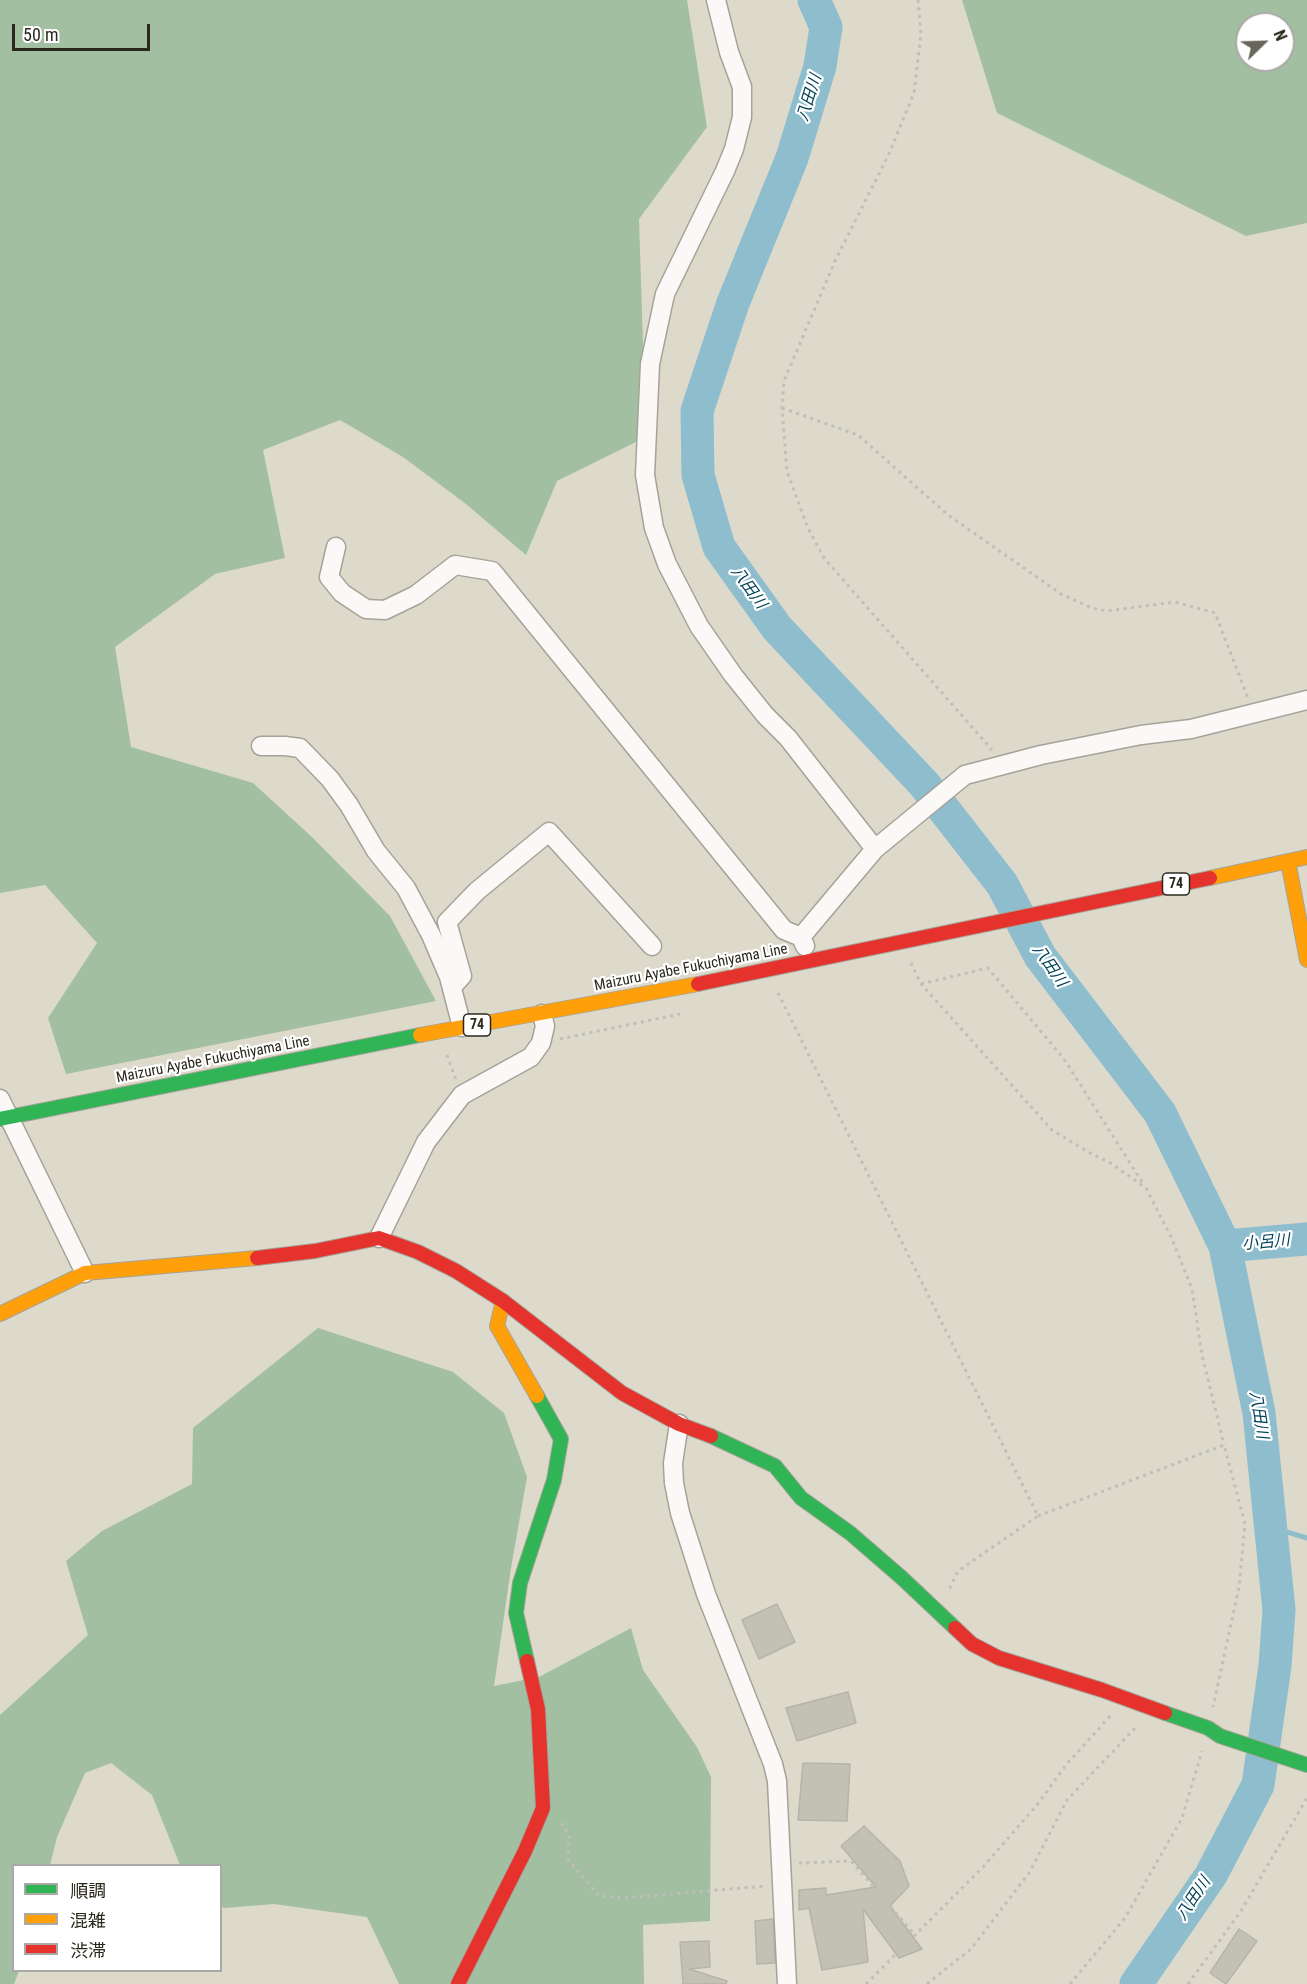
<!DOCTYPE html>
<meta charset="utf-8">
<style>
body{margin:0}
#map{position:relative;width:1307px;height:1984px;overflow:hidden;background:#dddacb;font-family:"Roboto Condensed","Noto Sans JP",sans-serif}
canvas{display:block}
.legend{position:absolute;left:12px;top:1864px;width:210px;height:108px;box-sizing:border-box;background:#fff;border:2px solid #aaa9a5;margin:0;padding:8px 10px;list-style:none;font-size:18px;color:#2b291e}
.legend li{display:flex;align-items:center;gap:12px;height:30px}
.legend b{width:30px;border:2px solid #aaa9a5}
.north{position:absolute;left:1235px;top:12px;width:60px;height:60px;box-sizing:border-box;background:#fff;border:2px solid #aaa9a5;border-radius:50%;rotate:67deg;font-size:16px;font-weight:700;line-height:24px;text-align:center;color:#2b291e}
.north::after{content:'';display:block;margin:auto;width:21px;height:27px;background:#69675b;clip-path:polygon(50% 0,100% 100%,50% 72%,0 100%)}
.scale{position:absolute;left:12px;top:24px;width:138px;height:27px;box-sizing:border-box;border:3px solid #2b291e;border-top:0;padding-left:8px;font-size:18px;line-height:21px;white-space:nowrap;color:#2b291e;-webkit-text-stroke:4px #fff;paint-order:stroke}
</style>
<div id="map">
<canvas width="1307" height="1984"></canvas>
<ul class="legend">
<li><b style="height:8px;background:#30b455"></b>順調</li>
<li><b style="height:8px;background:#ff9f0a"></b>混雑</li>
<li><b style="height:8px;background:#e5322d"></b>渋滞</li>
</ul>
<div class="north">N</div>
<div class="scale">50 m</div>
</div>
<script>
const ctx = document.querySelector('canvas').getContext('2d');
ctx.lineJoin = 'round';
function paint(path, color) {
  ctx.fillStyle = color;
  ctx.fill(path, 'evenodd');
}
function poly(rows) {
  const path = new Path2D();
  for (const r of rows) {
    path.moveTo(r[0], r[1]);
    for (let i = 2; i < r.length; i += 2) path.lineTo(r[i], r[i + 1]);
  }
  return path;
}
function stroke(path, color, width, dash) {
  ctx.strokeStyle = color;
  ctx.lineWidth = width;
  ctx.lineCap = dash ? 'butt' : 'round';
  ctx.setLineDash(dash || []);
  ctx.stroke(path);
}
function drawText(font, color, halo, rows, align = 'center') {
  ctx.font = font + ' "Roboto Condensed","Noto Sans JP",sans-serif';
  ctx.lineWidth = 4.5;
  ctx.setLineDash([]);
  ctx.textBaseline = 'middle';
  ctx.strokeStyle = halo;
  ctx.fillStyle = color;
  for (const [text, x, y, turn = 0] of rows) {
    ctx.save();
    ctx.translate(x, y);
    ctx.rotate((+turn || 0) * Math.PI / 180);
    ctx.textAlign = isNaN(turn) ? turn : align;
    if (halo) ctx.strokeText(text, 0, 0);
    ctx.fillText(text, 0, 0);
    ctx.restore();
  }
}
paint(poly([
 [0,0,687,0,707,127,639,219,646,437,557,481,526,555,466,504,403,457,340,420,263,450,285,558,215,574,115,647,131,747,253,783,313,838,390,916,436,1001,66,1074,48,1018,97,943,45,885,0,893],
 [962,0,1307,0,1307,223,1246,236,997,113],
 [1247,24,1283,24,1283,60,1247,60],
 [318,1328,453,1372,504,1413,527,1477,511,1568,494,1686,539,1677,631,1628,643,1670,697,1747,711,1777,710,1921,643,1925,644,1984,399,1984,367,1917,274,1904,224,1908,221,1906,220,1866,180,1865,152,1795,111,1763,85,1773,57,1837,50,1865,14,1866,14,1970,19,1971,14,1984,0,1984,0,1715,88,1635,66,1561,102,1531,192,1484,193,1428]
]), '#a2bfa2');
stroke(poly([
 [1271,1527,1307,1538]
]), '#8ebdce', 5);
stroke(poly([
 [814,0,826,27,820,66,792,158,733,303,697,411,698,475,719,547,777,628,924,784,1002,884,1040,956,1160,1113,1225,1246,1259,1413,1279,1610,1275,1666,1258,1785,1211,1875,1136,1984],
 [1225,1246,1307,1239]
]), '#8ebdce', 33);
const building = poly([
 [777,1604,795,1642,759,1659,742,1620,777,1604],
 [848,1692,856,1723,797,1741,786,1708,848,1692],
 [803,1763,850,1764,847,1821,798,1820,803,1763],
 [864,1826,900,1861,909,1886,890,1906,922,1949,899,1958,863,1909,868,1962,822,1970,809,1908,799,1910,799,1890,826,1888,826,1895,876,1887,841,1846,864,1826],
 [773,1919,775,1963,757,1964,755,1921,773,1919],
 [1239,1929,1257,1941,1226,1984,1210,1973,1239,1929],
 [709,1941,710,1967,689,1969,727,1981,726,1984,683,1984,680,1942,709,1941]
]);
paint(building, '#c3c1b4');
stroke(building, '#b6b4a8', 1.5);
const street = poly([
 [716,0,729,52,742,87,742,117,734,149,725,171,665,294,650,364,645,475,654,528,667,564,699,626,733,675,765,715,788,738,875,849],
 [336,547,329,577,342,593,366,609,385,610,416,595,455,565,492,571,784,930,801,937],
 [261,746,285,746,300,748,330,779,349,805,376,851,406,888,431,935,449,977,462,1027],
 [805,946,801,937,875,849,965,775,1041,755,1141,735,1191,729,1307,700],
 [452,987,462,976,447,922,477,891,549,832,652,946],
 [0,1099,85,1273],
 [379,1238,426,1142,462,1095,531,1057,541,1043,545,1026,542,1014],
 [679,1424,673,1463,674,1483,680,1513,706,1594,773,1764,777,1781,787,1984]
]);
const fast = poly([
 [0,1119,420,1035],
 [711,1436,775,1466,801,1498,850,1533,902,1578,955,1628],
 [527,1661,516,1613,520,1583,554,1480,561,1439,537,1396],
 [1165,1713,1208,1728,1220,1736,1307,1765]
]);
const slow = poly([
 [1288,861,1307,960],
 [1210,878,1307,857],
 [420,1035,698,984],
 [503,1301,497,1326,537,1396],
 [0,1314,85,1273,257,1258]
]);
const jam = poly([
 [698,984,1210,878],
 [257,1258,315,1251,379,1238,418,1252,456,1271,503,1301,622,1393,679,1424,711,1436],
 [955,1628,972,1644,999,1658,1102,1690,1165,1713],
 [458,1984,525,1851,543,1808,538,1709,527,1661]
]);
stroke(street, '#a5a397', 21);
stroke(fast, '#a5a397', 16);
stroke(slow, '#a5a397', 16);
stroke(jam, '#a5a397', 16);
stroke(poly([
 [918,0,921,34,914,93,889,154,835,261,784,381,782,408,787,471,807,526,824,558,992,750],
 [782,408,858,435,948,515,1061,594,1092,608,1107,611,1175,602,1215,613,1248,698],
 [911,963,921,984,1052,1130,1090,1153,1109,1162,1146,1188,1172,1239,1192,1289,1202,1355,1224,1445],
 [921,984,988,968,1064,1059,1144,1185],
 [778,993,1038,1516,958,1571,948,1592],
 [560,1039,680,1014],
 [447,1055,456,1080],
 [1038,1516,1224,1445,1245,1524,1239,1587,1213,1707],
 [561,1824,564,1825,569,1837,568,1859,599,1896,624,1898,766,1886],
 [799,1863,851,1861,915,1935],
 [866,1984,984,1866,1037,1805,1066,1765,1111,1715],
 [927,1984,971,1949,1029,1873,1067,1800,1138,1725],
 [1070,1984,1125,1918,1182,1818,1202,1751],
 [1188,1984,1241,1911,1307,1798]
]), '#bfbeb9', 3, [3, 4.5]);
stroke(street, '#faf9f7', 18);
stroke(fast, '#30b455', 14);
stroke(slow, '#ff9f0a', 14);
stroke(jam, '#e5322d', 14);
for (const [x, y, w] of [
 [1176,884,27],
 [477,1025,27]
]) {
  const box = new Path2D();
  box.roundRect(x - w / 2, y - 11, w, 22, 4.5);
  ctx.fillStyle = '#fff';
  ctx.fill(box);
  stroke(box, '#2b291e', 1.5);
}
drawText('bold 14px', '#2b291e', null, [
 ["74",1176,884],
 ["74",477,1025]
]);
drawText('15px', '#2b291e', '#fff', [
 ["Maizuru Ayabe Fukuchiyama Line",691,968,-11],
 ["Maizuru Ayabe Fukuchiyama Line",213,1060,-11]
]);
drawText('italic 16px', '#054358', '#fff', [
 ["八田川",810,98,-73],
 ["八田川",748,588,54],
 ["八田川",1049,966,55],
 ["小呂川",1266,1243,-5],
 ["八田川",1258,1415,81],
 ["八田川",1194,1899,-56]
]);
</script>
